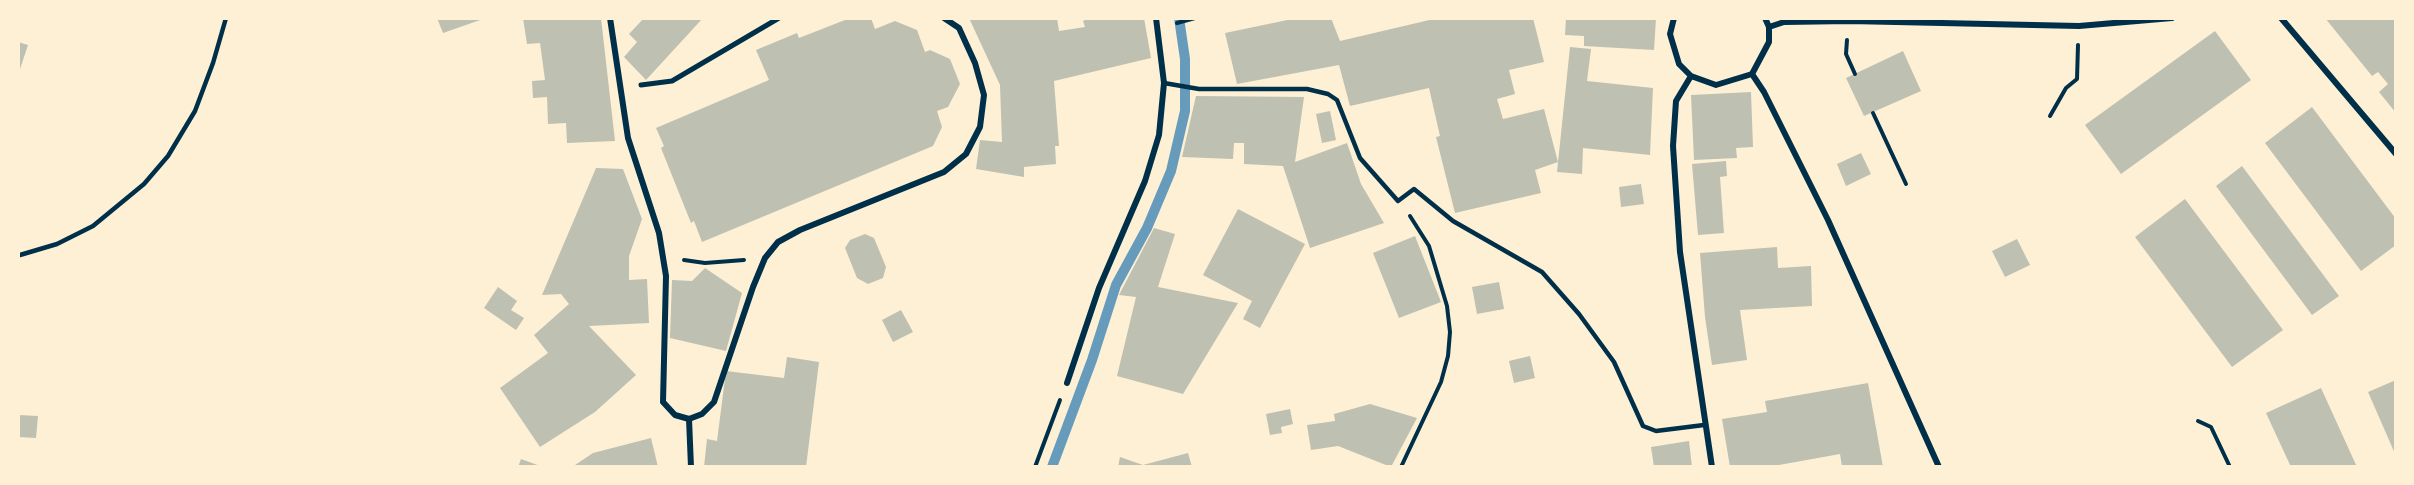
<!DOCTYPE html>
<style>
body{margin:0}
#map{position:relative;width:2414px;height:485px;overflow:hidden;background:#fdf0d5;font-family:"Titillium Web",sans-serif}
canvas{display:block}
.frame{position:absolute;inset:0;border:20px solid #fdf0d5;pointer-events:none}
</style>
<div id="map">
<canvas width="2414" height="485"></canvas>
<div class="frame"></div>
</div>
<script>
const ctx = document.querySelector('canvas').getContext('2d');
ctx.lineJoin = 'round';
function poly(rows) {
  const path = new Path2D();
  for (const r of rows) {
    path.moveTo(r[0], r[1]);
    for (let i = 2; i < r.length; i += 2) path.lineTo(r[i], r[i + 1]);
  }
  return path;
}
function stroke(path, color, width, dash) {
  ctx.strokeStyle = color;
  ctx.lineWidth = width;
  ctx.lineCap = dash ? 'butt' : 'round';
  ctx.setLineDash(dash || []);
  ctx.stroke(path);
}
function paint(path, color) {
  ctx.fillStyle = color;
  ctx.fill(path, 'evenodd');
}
stroke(poly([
 [1052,467,1092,360,1116,285,1147,228,1171,171,1185,111,1185,59,1179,18]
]), '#669bbc', 10);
paint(poly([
 [437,18,486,18,443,33],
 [523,18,601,18,615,141,567,143,566,123,548,124,547,97,533,98,532,81,545,80,540,43,527,44],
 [644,18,703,18,646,80,624,57,637,42,629,34],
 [850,18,871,18,875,29,895,21,917,30,925,52,930,50,950,59,960,84,948,107,937,111,942,127,933,146,702,242,694,221,691,223,661,148,664,146,656,128,769,80,756,50,797,33,799,38],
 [969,18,1057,18,1059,31,1085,27,1083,21,1089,18,1144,18,1151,58,1054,81,1059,146,1055,146,1056,164,1024,167,1024,177,976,169,980,140,1002,142,1000,85],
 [1297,18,1331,18,1340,41,1438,18,1533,18,1544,62,1509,70,1515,94,1497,99,1503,119,1544,109,1558,162,1535,170,1541,193,1455,213,1436,137,1440,136,1429,88,1350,106,1339,65,1237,84,1225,33],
 [1566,18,1656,18,1654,50,1584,46,1584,36,1565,35],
 [2325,18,2396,18,2396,113,2379,92,2388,84,2378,72,2372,76],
 [2215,31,2251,80,2121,174,2085,125],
 [18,42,28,45,18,75],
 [1570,47,1591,49,1587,81,1653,88,1650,155,1583,148,1582,174,1557,172],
 [1903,51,1921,91,1864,116,1846,78],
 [1751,92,1753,147,1736,148,1737,158,1694,160,1691,95],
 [1196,96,1304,97,1295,162,1347,143,1361,184,1384,223,1310,248,1283,166,1244,164,1244,143,1234,143,1233,159,1182,157],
 [2312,107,2396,219,2396,245,2361,271,2265,143],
 [1330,111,1336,140,1322,143,1316,114],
 [1861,153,1871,174,1846,186,1837,164],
 [1726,161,1727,176,1720,177,1724,233,1698,235,1692,164],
 [2242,166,2339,296,2312,315,2216,186],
 [596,168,623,169,642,219,629,256,629,280,647,279,649,323,589,326,636,375,595,412,540,447,500,388,548,353,534,335,569,304,561,294,542,295],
 [1641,184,1644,204,1621,207,1619,187],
 [2185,199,2283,330,2232,367,2135,237],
 [1238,209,1305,244,1260,328,1243,319,1252,301,1203,275],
 [1154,228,1175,234,1158,287,1238,303,1183,394,1117,376,1136,297,1119,295],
 [865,234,874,238,886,267,883,278,868,284,857,278,845,248,850,240],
 [1415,236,1441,302,1399,318,1373,253],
 [2017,239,2030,265,2005,277,1992,251],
 [1777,247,1778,268,1811,266,1812,306,1740,310,1747,360,1712,365,1705,317,1700,253],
 [705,268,742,293,726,351,670,338,672,280,692,281],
 [1499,282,1504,309,1477,314,1472,287],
 [498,287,517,301,511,310,524,318,516,330,484,308],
 [901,310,913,332,893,342,882,320],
 [1530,356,1535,378,1514,383,1509,361],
 [787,357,819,362,806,467,704,467,707,439,717,441,726,371,784,378],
 [2396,380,2396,456,2368,392],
 [1868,383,1883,467,1842,467,1840,454,1768,467,1730,467,1722,419,1767,412,1765,401],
 [2321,388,2357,467,2291,467,2266,413],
 [1370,404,1417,418,1391,467,1338,446,1311,450,1307,425,1335,421,1334,414],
 [1290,409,1293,424,1281,427,1282,433,1270,435,1266,414],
 [18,415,38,416,36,438,18,437],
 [651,438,658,467,572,467,593,453],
 [1689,441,1692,467,1654,467,1651,447],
 [1188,453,1192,467,1118,467,1120,457,1143,465],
 [521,459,543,467,518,467]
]), '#bec0b2');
stroke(poly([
 [1177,23,1195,18],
 [1847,40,1846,54,1855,74],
 [1873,113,1906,184],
 [2050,116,2066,88,2077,79,2078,45],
 [684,260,705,263,744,260],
 [2198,421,2211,427,2230,467],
 [1035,467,1060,400],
 [1401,467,1441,382,1448,356,1450,332,1447,306,1429,246,1410,216]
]), '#003049', 4);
stroke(poly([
 [1164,83,1199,89,1307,89,1328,94,1337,100,1360,158,1398,201,1414,189,1453,221,1542,272,1579,314,1614,362,1643,426,1656,431,1704,425],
 [20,255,57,244,93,226,144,184,168,156,195,111,213,63,226,18]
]), '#003049', 4.5);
stroke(poly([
 [641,85,672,81,779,18]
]), '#003049', 5);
stroke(poly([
 [610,18,628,138,659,233,666,276,663,402,675,415,689,419],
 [1674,18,1670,34,1679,64,1691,76,1716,85,1752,74,1769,42,1769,27,1765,18],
 [2281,18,2396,154],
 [1769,27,1784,22,1850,21,2079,26,2172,18],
 [1752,74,1764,92,1828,220,1939,467],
 [1691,76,1676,101,1673,146,1680,252,1712,467],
 [1067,383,1099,288,1145,181,1159,135,1164,83,1156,18],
 [689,419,702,414,714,402,753,287,765,258,778,242,800,230,944,172,966,154,980,127,984,95,975,63,959,28,944,18],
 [689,419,691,467]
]), '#003049', 6);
</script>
